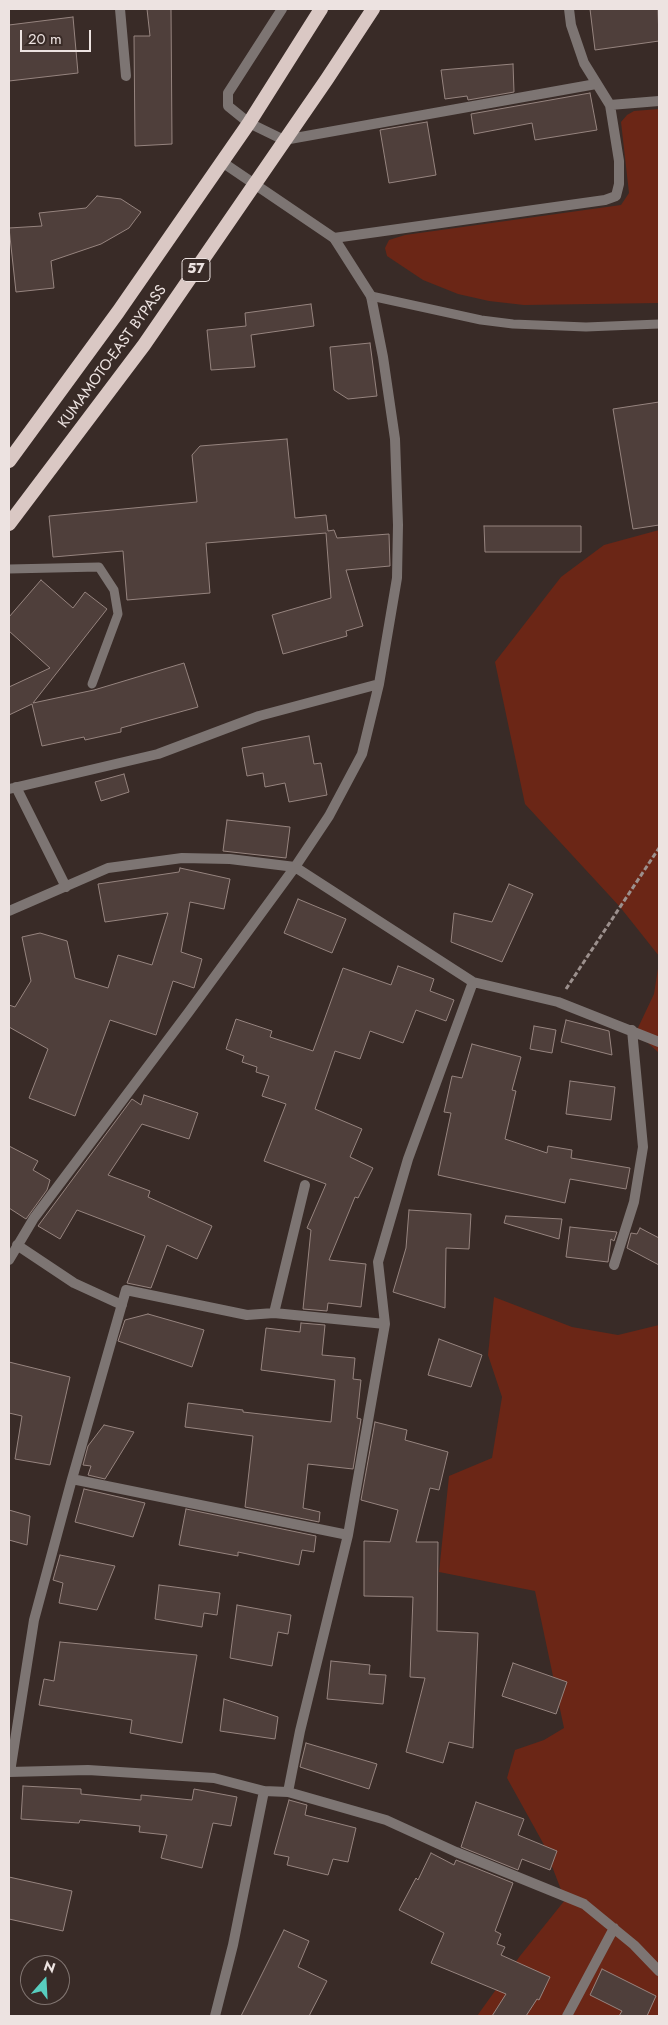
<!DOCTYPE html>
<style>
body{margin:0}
#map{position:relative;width:668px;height:2025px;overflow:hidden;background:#392b27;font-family:Jost,sans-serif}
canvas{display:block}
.frame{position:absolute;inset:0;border:10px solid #ede3e1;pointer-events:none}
.north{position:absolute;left:20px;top:1955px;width:50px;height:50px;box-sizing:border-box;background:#392b27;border:1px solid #817571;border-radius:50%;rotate:19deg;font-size:14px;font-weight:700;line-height:20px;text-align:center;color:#ede3e1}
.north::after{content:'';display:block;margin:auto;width:18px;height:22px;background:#58cebf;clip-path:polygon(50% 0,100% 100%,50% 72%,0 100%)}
.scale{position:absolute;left:20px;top:30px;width:71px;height:22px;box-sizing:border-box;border:2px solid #ede3e1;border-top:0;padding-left:6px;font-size:15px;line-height:18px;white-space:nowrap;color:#ede3e1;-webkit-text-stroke:4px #392b27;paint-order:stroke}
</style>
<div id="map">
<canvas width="668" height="2025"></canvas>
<div class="frame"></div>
<div class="north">N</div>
<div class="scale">20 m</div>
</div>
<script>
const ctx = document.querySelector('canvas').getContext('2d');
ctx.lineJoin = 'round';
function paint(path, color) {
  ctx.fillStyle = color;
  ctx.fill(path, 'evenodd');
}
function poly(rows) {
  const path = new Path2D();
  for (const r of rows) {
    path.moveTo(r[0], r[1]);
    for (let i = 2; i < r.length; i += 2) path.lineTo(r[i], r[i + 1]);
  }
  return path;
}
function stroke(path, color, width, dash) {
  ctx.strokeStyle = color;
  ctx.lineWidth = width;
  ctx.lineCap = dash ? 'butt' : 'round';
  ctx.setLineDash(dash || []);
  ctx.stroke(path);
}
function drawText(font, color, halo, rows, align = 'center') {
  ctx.font = font + ' Jost,sans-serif';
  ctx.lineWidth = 4;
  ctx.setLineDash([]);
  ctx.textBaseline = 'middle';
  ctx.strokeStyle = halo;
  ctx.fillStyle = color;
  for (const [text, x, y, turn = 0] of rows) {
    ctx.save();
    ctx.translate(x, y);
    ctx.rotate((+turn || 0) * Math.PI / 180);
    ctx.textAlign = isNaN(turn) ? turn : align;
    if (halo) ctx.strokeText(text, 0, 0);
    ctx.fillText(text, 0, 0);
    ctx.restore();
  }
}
paint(poly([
 [659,109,659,303,524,305,489,301,458,294,423,280,387,256,385,248,389,240,405,235,621,205,629,193,621,122,627,115,634,111],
 [659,530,659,956,620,907,525,804,495,662,561,577,604,545],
 [659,962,659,1053,636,1032,654,994],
 [494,1297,572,1327,618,1335,659,1325,659,2016,477,2016,520,1956,565,1900,543,1843,507,1778,515,1750,544,1740,564,1728,535,1591,439,1572,449,1476,492,1458,502,1397,488,1355]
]), '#6b2616');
const building = poly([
 [147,9,171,9,172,144,135,146,134,36,150,36,147,9],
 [590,9,658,9,659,41,595,50,590,9],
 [73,17,78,73,9,81,9,25,73,17],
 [513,64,514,92,468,100,467,96,445,99,441,70,513,64],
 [590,93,597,130,535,140,532,123,474,134,471,114,590,93],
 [427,122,436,175,389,183,380,130,427,122],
 [97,196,121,199,141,212,129,228,101,244,51,261,54,288,16,292,9,228,42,226,39,213,86,208,97,196],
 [311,304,314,326,251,335,255,367,211,370,207,330,246,326,245,313,311,304],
 [370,343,377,396,348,399,334,390,330,347,370,343],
 [659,402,659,525,633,529,613,409,659,402],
 [287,439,295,518,326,515,328,531,334,530,337,538,389,534,390,566,346,570,363,626,346,631,347,636,283,654,272,615,331,598,326,533,206,543,210,593,127,600,123,551,53,557,49,516,197,502,192,455,200,446,287,439],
 [484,526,581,526,581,552,485,552,484,526],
 [41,580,73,608,85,592,107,609,33,703,94,690,184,663,198,707,121,728,121,732,85,740,84,737,42,746,32,704,9,715,9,687,50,668,9,631,9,617,41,580],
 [309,736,314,764,321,763,327,795,289,802,285,783,265,787,263,773,247,776,242,748,309,736],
 [124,774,129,792,101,801,95,782,124,774],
 [227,820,290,827,286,858,223,851,227,820],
 [180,868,230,879,224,909,190,902,181,952,202,959,194,988,173,981,156,1035,110,1020,75,1116,29,1098,48,1049,9,1027,9,1005,15,1007,31,981,22,937,40,933,67,941,75,978,108,988,118,955,152,965,168,913,105,922,98,884,179,872,180,868],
 [509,884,533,894,502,962,451,942,454,913,492,922,509,884],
 [298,899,346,919,332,953,284,933,298,899],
 [398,966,434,979,430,991,454,1000,446,1021,416,1010,403,1043,370,1031,360,1059,335,1051,315,1109,362,1129,350,1157,373,1168,358,1198,355,1197,329,1260,366,1264,361,1307,328,1303,327,1311,303,1309,311,1230,307,1228,326,1184,264,1161,286,1104,262,1096,269,1076,256,1072,257,1067,242,1062,244,1056,226,1049,236,1019,272,1031,270,1037,313,1051,343,968,391,985,398,966],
 [566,1020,609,1031,612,1055,561,1042,566,1020],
 [534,1026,556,1030,552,1053,530,1049,534,1026],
 [472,1044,521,1057,512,1090,516,1091,505,1139,547,1153,548,1146,572,1150,571,1158,630,1168,626,1189,570,1179,565,1203,438,1175,451,1113,444,1112,452,1076,462,1078,472,1044],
 [570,1081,615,1087,611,1120,566,1114,570,1081],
 [144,1095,198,1113,189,1139,142,1124,108,1175,150,1191,148,1197,212,1226,197,1259,167,1245,151,1288,127,1283,145,1236,77,1210,60,1239,38,1226,132,1099,141,1105,144,1095],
 [9,1146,38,1161,33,1170,50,1180,47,1190,26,1219,9,1208,9,1146],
 [409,1210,471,1214,469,1249,446,1248,445,1308,393,1292,406,1248,409,1210],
 [506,1216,562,1219,559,1239,504,1223,506,1216],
 [570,1227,617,1232,614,1241,611,1239,608,1262,566,1257,570,1227],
 [640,1228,659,1238,659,1265,627,1248,631,1233,637,1234,640,1228],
 [148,1314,204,1330,192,1367,118,1341,125,1320,148,1314],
 [301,1323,325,1325,322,1355,355,1358,353,1379,361,1380,357,1418,361,1419,353,1469,308,1464,303,1508,320,1512,319,1522,245,1507,253,1436,185,1427,188,1403,243,1410,243,1412,331,1422,335,1380,261,1370,266,1328,300,1332,301,1323],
 [439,1339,482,1355,471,1387,428,1375,439,1339],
 [9,1362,70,1377,50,1465,15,1459,22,1416,9,1413,9,1362],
 [375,1422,407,1430,405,1440,448,1452,439,1490,430,1488,416,1542,438,1542,437,1631,478,1633,473,1748,449,1742,443,1763,406,1752,425,1678,410,1677,413,1597,364,1596,364,1541,390,1542,398,1510,361,1500,375,1422],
 [104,1425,134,1432,105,1479,88,1475,91,1466,83,1465,88,1446,104,1425],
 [84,1489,145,1503,133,1537,75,1522,84,1489],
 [186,1509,316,1536,314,1552,302,1550,299,1565,238,1552,238,1556,179,1545,186,1509],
 [9,1510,30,1516,27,1545,9,1540,9,1510],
 [60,1555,115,1566,97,1610,59,1603,63,1583,53,1580,60,1555],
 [159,1585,220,1593,217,1615,204,1613,202,1627,155,1619,159,1585],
 [237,1605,291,1615,288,1634,278,1632,272,1666,230,1658,237,1605],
 [60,1642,197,1655,182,1743,130,1733,132,1720,39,1705,44,1679,54,1681,60,1642],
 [331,1661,370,1665,369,1674,386,1675,383,1704,327,1699,331,1661],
 [513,1663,567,1682,556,1714,502,1696,513,1663],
 [224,1699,278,1717,275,1739,220,1731,224,1699],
 [306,1743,377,1764,369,1789,300,1767,306,1743],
 [23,1786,81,1789,81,1794,141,1800,141,1795,192,1800,194,1789,237,1797,231,1826,213,1823,202,1868,161,1858,167,1835,139,1832,140,1826,80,1820,79,1823,21,1819,23,1786],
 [289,1800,307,1805,305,1815,356,1828,348,1862,333,1859,328,1875,287,1865,289,1857,274,1854,289,1800],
 [476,1802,524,1819,518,1835,557,1851,550,1870,522,1859,518,1870,461,1847,476,1802],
 [431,1853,454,1865,456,1860,513,1883,495,1931,501,1934,497,1944,505,1947,501,1955,550,1977,539,2000,537,1999,526,2016,492,2016,506,1994,431,1963,444,1933,399,1910,416,1878,418,1880,431,1853],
 [9,1877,72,1891,63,1931,9,1919,9,1877],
 [284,1930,309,1941,298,1967,327,1981,309,2016,241,2016,284,1930],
 [602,1969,656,1996,647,2016,619,2016,622,2011,590,1995,602,1969]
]);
paint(building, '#4f3f3b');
stroke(building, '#96847f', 1);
stroke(poly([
 [566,989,659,848]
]), '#9c908d', 3, [5, 2.5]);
stroke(poly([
 [371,296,481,320,513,324,586,327,659,324],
 [9,569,99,567,114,590,118,614,92,684]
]), '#7d7573', 9);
stroke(poly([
 [120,9,126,76],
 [282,9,228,93,228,106,249,123,284,140,596,84],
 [610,105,659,101],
 [334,238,605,200,616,196,619,184,619,161,610,105,584,63,571,25,569,9],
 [16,787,66,887],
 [9,789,158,754,259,716,379,684],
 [9,911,108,868,182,858,230,859,295,867,473,982,558,1002,659,1042],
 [17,1245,74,1283,122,1305],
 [9,1260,34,1218,188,1013,295,867,329,816,362,754,379,684,397,578,398,525,395,439,383,357,371,296],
 [614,1265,634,1202,643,1147,632,1030],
 [274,1313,305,1185],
 [72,1479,126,1290,247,1315,274,1313,385,1324],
 [9,1772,88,1770,214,1778,264,1791,288,1792,386,1820,456,1852,584,1904,634,1945,659,1971],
 [10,1772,34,1620,72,1479,348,1535],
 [288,1792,300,1731,348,1535,385,1324,378,1262,408,1159,473,982],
 [215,2016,233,1945,264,1791],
 [567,2016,614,1928]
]), '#7d7573', 10);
stroke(poly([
 [222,162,334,238,371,296]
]), '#7d7573', 10);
stroke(poly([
 [9,461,118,312,249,123,321,9],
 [9,524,144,345,327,79,373,9]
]), '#dac8c4', 14);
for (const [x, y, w] of [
 [196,270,28]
]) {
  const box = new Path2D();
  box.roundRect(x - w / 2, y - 11.5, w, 23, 4);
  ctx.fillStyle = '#392b27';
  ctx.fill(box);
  stroke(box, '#ede3e1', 1);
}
drawText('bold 14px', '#ede3e1', null, [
 ["57",196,270]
]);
drawText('15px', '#ede3e1', '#392b27', [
 ["KUMAMOTO-EAST BYPASS",113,357,-54]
]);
</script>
